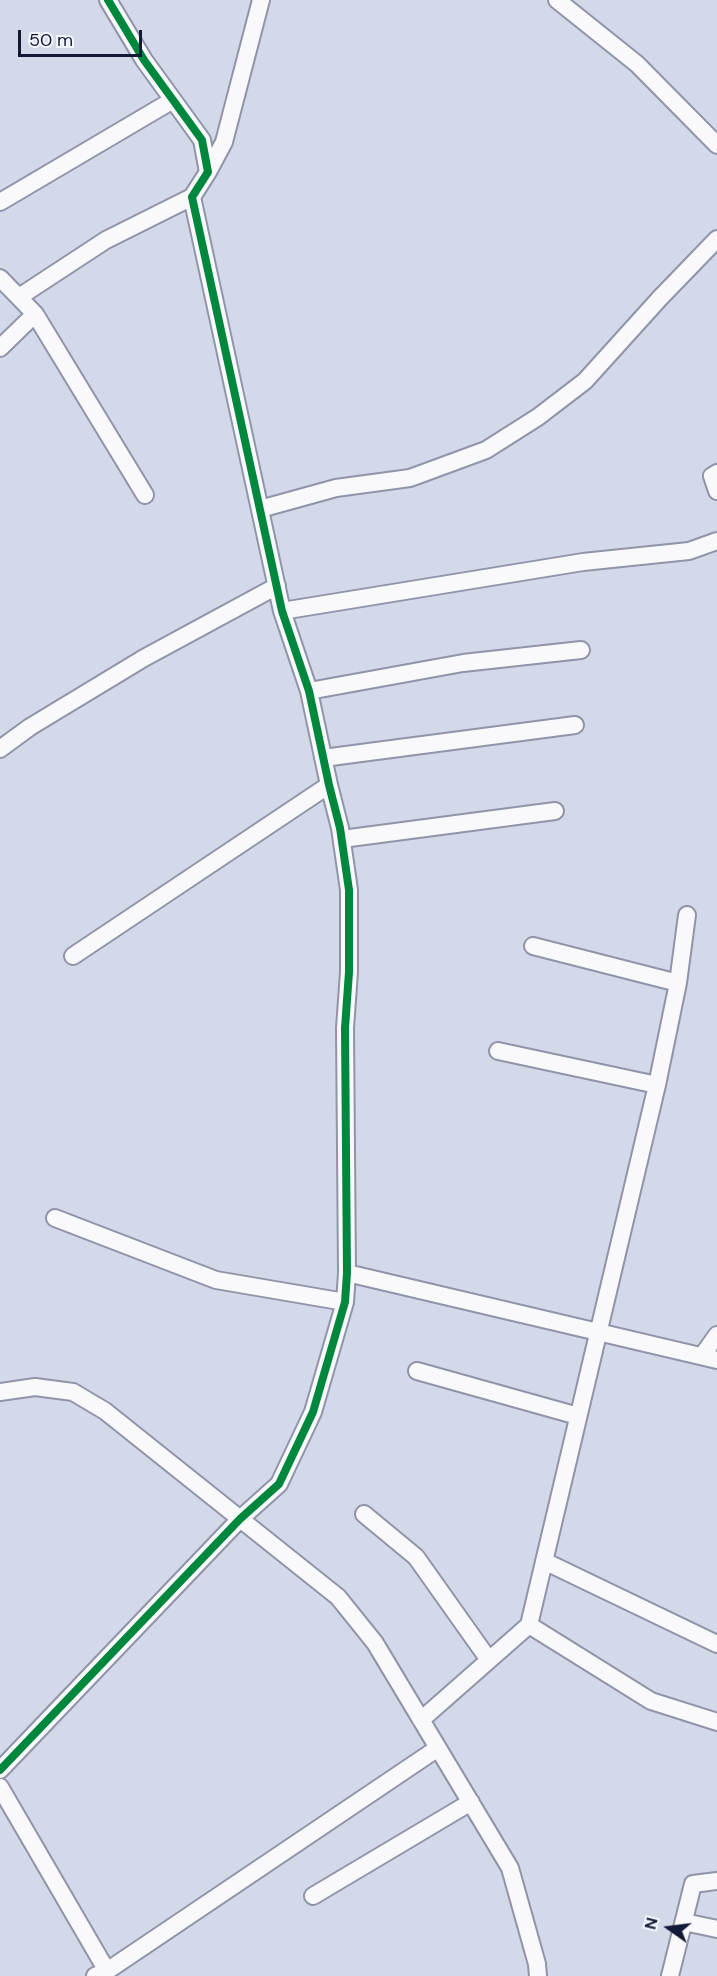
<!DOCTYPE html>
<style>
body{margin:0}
#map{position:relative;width:717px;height:1976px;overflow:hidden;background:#d4d9ea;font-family:"DM Sans",sans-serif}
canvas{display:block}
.north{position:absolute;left:639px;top:1898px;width:60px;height:60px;-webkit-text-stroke:4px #f4f7ff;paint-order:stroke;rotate:284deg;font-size:16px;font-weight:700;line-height:24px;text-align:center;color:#131a35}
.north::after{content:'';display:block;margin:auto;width:21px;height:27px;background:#131a35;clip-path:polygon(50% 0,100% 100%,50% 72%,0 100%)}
.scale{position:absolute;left:18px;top:30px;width:124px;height:27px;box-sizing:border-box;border:3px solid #131a35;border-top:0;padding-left:8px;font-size:18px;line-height:21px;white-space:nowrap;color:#131a35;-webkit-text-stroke:4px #f4f7ff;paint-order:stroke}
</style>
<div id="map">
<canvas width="717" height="1976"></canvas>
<div class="north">N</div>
<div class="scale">50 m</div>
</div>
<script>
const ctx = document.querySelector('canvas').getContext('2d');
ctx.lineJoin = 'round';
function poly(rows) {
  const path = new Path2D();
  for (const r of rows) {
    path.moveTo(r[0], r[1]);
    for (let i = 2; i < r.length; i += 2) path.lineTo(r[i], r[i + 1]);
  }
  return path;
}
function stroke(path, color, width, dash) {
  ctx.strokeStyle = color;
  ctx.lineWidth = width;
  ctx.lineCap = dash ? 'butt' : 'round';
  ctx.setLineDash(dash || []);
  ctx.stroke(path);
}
const minor = poly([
 [557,0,637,64,717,145],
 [208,172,224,142,261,0],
 [0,202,173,100],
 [0,278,35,314,145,495],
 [19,297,106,240,192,197],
 [0,348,35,314],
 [717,473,712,476,717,491],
 [260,509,336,488,410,478,486,450,538,417,585,381,660,298,717,239],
 [282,611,583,562,689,551,717,541],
 [309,691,463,663,581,650],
 [0,749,30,727,144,658,277,586],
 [323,758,575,725],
 [342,839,555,811],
 [533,946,678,983],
 [73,956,329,785],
 [498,1051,657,1085],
 [55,1218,216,1280,345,1302],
 [347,1273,717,1360],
 [702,1356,717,1335],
 [417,1371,578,1416],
 [0,1392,35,1387,73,1392,105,1411,338,1597,375,1643,510,1868,537,1964,538,1976],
 [364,1514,416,1557,489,1660],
 [544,1561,717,1644],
 [529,1625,651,1701,717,1722],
 [421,1720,529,1625,657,1085,678,983,687,915],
 [0,1770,240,1519,279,1484,313,1412,345,1302,347,1273,345,1028,349,972,349,890,340,828,329,785,309,691,282,611,192,197,208,172,202,140,144,60,108,0],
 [0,1787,107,1971],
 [313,1896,471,1802],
 [684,1922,717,1929],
 [95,1976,107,1971,438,1748],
 [670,1976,693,1884,717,1881]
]);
stroke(minor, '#8f94a9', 20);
stroke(minor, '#f9f9fc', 16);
stroke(poly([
 [0,1770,240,1519,279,1484,313,1412,345,1302,347,1273,345,1028,349,972,349,890,340,828,329,785,309,691,282,611,192,197,208,172,202,140,144,60,108,0]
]), '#00873e', 8);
</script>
